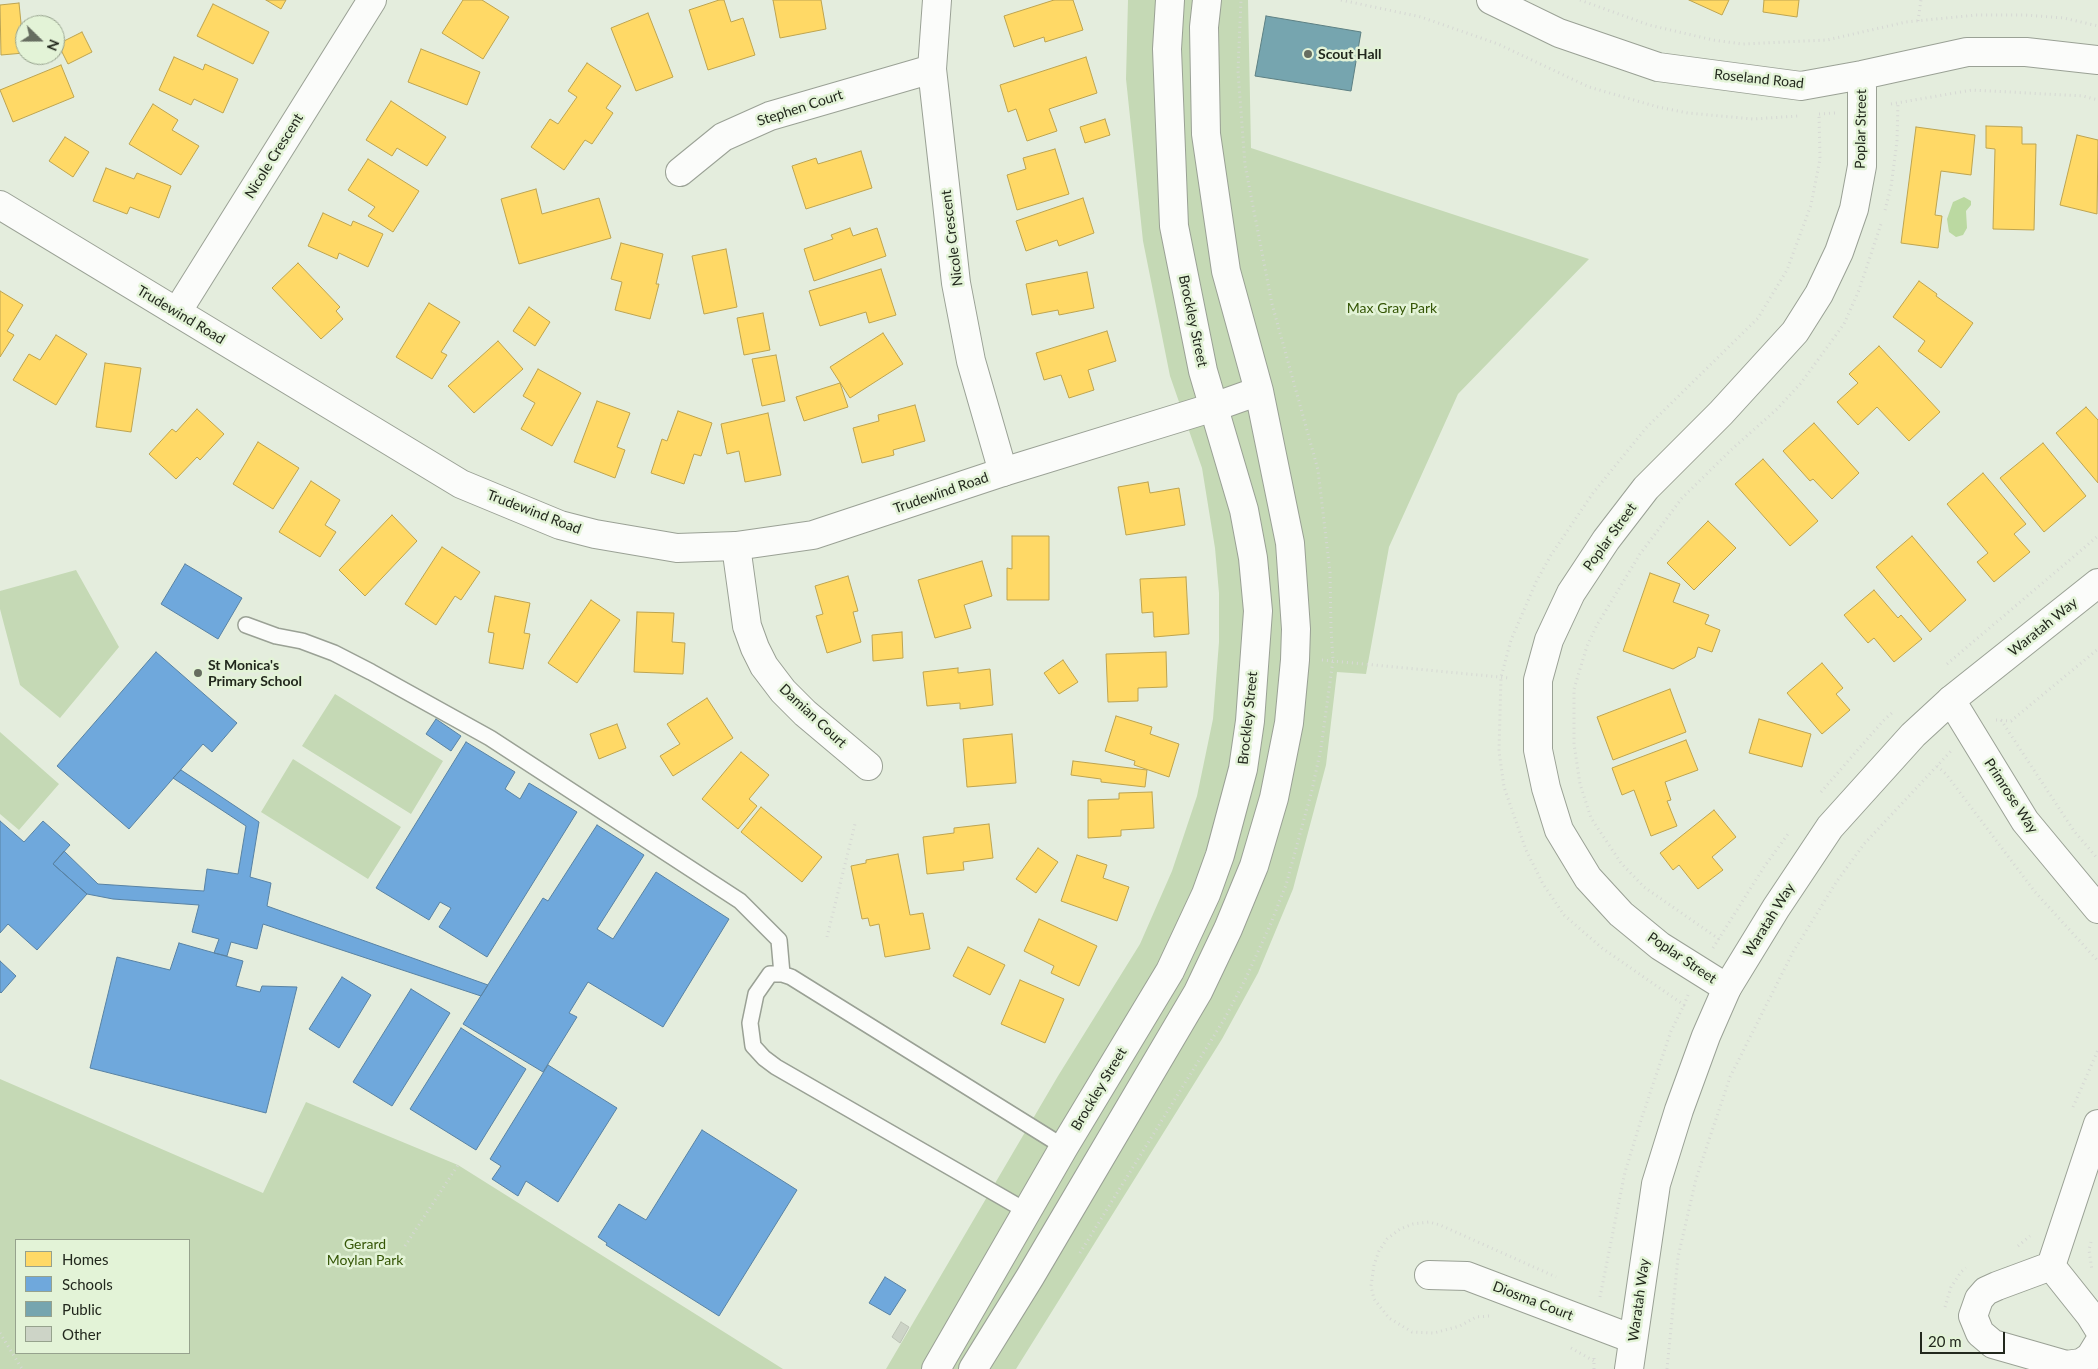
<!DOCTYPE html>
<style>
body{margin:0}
#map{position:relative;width:2098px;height:1369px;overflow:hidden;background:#e4eddd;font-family:Lato,sans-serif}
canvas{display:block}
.legend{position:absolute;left:15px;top:1239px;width:175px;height:115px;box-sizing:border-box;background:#e3f3d7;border:1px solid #96a28d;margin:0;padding:6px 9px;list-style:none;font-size:15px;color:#22281d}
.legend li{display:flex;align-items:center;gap:10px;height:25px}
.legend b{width:25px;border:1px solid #96a28d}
.north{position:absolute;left:15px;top:15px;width:50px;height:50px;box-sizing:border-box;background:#e3f3d7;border:1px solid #96a28d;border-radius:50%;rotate:112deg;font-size:14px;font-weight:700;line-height:20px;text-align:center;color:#22281d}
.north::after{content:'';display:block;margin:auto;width:18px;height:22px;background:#666d60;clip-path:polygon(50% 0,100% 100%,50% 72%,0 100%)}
.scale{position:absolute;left:1920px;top:1332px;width:85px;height:22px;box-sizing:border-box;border:2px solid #22281d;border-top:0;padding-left:6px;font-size:15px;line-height:18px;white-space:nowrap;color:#22281d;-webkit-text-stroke:4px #e3f3d7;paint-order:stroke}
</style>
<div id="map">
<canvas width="2098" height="1369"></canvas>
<ul class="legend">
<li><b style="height:14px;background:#ffd966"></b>Homes</li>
<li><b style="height:14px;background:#6fa8dc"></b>Schools</li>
<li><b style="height:14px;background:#76a5af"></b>Public</li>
<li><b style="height:14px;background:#cdd4c7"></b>Other</li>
</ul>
<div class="north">N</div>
<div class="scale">20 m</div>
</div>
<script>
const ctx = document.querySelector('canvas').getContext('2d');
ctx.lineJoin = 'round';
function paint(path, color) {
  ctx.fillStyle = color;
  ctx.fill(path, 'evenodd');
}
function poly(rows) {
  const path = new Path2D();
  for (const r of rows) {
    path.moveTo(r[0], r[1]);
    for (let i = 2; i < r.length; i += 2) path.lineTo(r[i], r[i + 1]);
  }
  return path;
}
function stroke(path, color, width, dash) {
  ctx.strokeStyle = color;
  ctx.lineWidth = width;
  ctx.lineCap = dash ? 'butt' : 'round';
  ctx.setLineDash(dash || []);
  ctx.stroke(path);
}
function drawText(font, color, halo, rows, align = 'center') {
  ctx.font = font + ' Lato,sans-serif';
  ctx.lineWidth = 5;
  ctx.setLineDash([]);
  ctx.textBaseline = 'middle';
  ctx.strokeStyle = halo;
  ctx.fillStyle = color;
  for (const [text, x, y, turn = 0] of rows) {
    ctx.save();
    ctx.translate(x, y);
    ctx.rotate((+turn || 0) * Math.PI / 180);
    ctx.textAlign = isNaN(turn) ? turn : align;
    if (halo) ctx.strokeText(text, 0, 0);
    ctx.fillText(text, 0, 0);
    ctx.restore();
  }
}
paint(poly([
 [1128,0,1248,0,1251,148,1589,259,1458,394,1389,547,1366,674,1337,672,1326,765,1293,889,1258,973,1222,1039,1016,1369,886,1369,1058,1076,1140,944,1172,871,1197,796,1213,719,1219,642,1219,593,1215,548,1202,468,1170,376,1143,241,1126,79],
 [76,570,119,647,60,718,20,685,0,609,0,591],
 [335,694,443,761,411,814,302,746],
 [0,732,59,784,19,830,0,814],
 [293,759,401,827,368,879,261,812],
 [0,1079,263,1193,306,1102,458,1165,783,1369,0,1369],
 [16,1240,189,1240,189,1353,16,1353]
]), '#c5d9b5');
paint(poly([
 [1964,197,1971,201,1971,205,1966,211,1967,228,1963,235,1956,237,1949,232,1947,219,1953,202]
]), '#bbd9a1');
const homes = poly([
 [266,0,286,0,281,9,266,0],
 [463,0,482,0,509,17,483,59,442,33,463,0],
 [719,0,724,0,731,22,743,18,755,55,708,70,689,10,719,0],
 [773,0,821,0,826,29,780,38,773,0],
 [1054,0,1073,0,1083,30,1045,42,1044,37,1014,47,1004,16,1054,0],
 [1689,0,1729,0,1722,15,1689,0],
 [1764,0,1799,0,1797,17,1763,12,1764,0],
 [19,3,24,53,1,55,0,5,19,3],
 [213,4,269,32,253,64,197,36,213,4],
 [648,13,673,77,636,91,611,28,648,13],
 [82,32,92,52,68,64,58,44,82,32],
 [421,49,480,72,467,105,408,82,421,49],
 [174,57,203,70,205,64,238,79,223,113,194,99,191,105,159,90,174,57],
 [1086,57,1097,93,1049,109,1057,131,1027,141,1016,109,1008,112,1000,85,1086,57],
 [587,63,621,86,606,108,613,113,592,144,585,140,564,170,531,147,550,119,558,124,577,97,568,91,587,63],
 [61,65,74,97,13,122,0,90,61,65],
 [391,101,446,137,427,166,397,148,392,156,366,140,391,101],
 [153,104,178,120,172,130,199,146,181,175,129,144,153,104],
 [1105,119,1110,135,1085,143,1080,127,1105,119],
 [1986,126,2022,127,2022,144,2036,144,2034,230,1993,229,1995,149,1986,148,1986,126],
 [1916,127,1975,135,1971,175,1941,171,1935,215,1942,216,1938,248,1901,243,1916,127],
 [2077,135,2098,140,2097,214,2060,205,2077,135],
 [65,137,89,152,73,177,49,161,65,137],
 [1055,149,1069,194,1017,210,1007,175,1026,169,1023,158,1055,149],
 [861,151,872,188,806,209,792,166,816,158,818,164,861,151],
 [368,159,419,191,393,232,368,216,375,207,348,190,368,159],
 [106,168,134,179,137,173,171,186,159,218,130,207,127,214,93,201,106,168],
 [536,189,542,214,599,198,611,238,519,264,501,199,536,189],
 [1083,198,1094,233,1059,246,1057,240,1026,251,1016,221,1083,198],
 [323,213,351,226,353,221,383,234,368,267,339,253,337,259,308,246,323,213],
 [850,228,853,236,877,228,886,256,814,281,804,249,833,239,831,235,850,228],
 [621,243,663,254,656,284,659,284,650,319,615,310,622,282,611,279,621,243],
 [726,249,737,307,704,314,692,256,726,249],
 [298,263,340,307,336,311,343,319,321,339,272,288,298,263],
 [881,269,896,315,869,323,866,312,820,326,809,291,881,269],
 [1087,272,1094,308,1059,315,1058,310,1032,315,1026,284,1087,272],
 [1919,281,1937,294,1936,296,1973,323,1941,368,1918,351,1925,341,1893,317,1919,281],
 [0,291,23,305,7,331,14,335,0,357,0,291],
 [429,303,460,322,441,352,447,355,432,379,396,357,429,303],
 [529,307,550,322,535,346,513,331,529,307],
 [763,313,770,350,744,355,737,318,763,313],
 [1107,331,1116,361,1088,370,1094,390,1069,398,1061,375,1044,380,1036,353,1107,331],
 [883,333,903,364,850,398,830,367,883,333],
 [56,335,87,354,56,405,13,380,29,354,40,360,56,335],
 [498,341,523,369,474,413,448,386,498,341],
 [1879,346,1940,412,1909,441,1877,407,1858,425,1837,402,1858,383,1849,374,1879,346],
 [776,355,785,401,762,406,752,359,776,355],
 [105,363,141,368,131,432,96,427,105,363],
 [538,369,581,393,552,446,521,429,535,403,523,396,538,369],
 [840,383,848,407,804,421,796,397,840,383],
 [597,401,630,413,617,447,625,450,615,478,574,462,597,401],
 [915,405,925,441,893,450,894,455,862,463,853,428,879,421,878,415,915,405],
 [2086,407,2098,420,2098,483,2056,433,2086,407],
 [197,409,224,434,200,460,197,457,176,479,149,454,172,429,176,432,197,409],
 [678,411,712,423,701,456,694,454,684,484,651,473,662,439,667,441,678,411],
 [768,413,781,475,745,482,739,451,727,454,721,424,768,413],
 [1814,423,1859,473,1832,499,1813,479,1810,481,1783,451,1814,423],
 [258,442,299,468,273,509,233,484,258,442],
 [2043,443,2086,496,2044,532,2000,478,2043,443],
 [1763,459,1818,521,1790,546,1735,484,1763,459],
 [1983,473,2026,524,2014,534,2030,552,1994,582,1977,562,1988,553,1947,504,1983,473],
 [311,481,340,500,325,525,336,532,320,557,279,532,311,481],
 [1148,482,1150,493,1179,488,1185,525,1126,535,1118,487,1148,482],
 [392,515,417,541,365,596,339,570,392,515],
 [1708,521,1736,548,1694,590,1667,563,1708,521],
 [1012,536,1049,536,1049,600,1007,600,1007,568,1012,569,1012,536],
 [1912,536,1966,600,1930,632,1876,567,1912,536],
 [442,547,480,572,461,600,455,596,436,625,405,604,442,547],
 [982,561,992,596,964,605,971,628,935,638,918,580,982,561],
 [1650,573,1680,584,1673,602,1709,615,1705,624,1720,630,1712,652,1698,647,1695,657,1673,669,1623,651,1650,573],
 [848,576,858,611,853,612,861,642,827,653,816,616,823,614,815,586,848,576],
 [1186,577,1189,634,1154,637,1153,612,1142,613,1140,579,1186,577],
 [1874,590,1898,618,1901,615,1922,639,1894,662,1874,638,1868,643,1844,615,1874,590],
 [495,596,530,603,524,633,530,634,523,669,489,663,494,633,488,632,495,596],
 [591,600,620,620,577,683,548,663,591,600],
 [637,612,674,613,672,642,685,643,683,674,634,672,637,612],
 [902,632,903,658,873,661,872,635,902,632],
 [1166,652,1167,687,1138,688,1138,701,1108,702,1106,654,1166,652],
 [1063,660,1078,682,1059,694,1044,673,1063,660],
 [1822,663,1843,688,1836,694,1850,710,1822,734,1787,693,1822,663],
 [958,668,958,673,990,669,993,705,960,709,960,703,927,706,923,672,958,668],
 [1670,689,1686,732,1613,760,1597,717,1670,689],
 [707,698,733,738,673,776,660,756,680,744,667,724,707,698],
 [1116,716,1152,727,1150,734,1179,744,1169,777,1134,765,1135,761,1105,751,1116,716],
 [1759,719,1811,734,1802,767,1749,753,1759,719],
 [617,724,626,748,599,759,590,734,617,724],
 [1012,734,1016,783,967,787,963,739,1012,734],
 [1686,740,1698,770,1665,782,1671,800,1667,801,1677,826,1651,836,1634,790,1622,795,1612,768,1686,740],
 [741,752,769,775,749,799,757,806,738,829,702,799,741,752],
 [1073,761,1147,770,1145,787,1101,782,1101,779,1071,775,1073,761],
 [1152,792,1154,828,1121,830,1121,836,1088,838,1088,800,1119,799,1119,793,1152,792],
 [761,807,822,857,802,882,741,832,761,807],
 [1714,810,1736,837,1712,857,1723,870,1698,889,1679,865,1673,870,1660,853,1714,810],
 [989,824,993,858,963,862,964,870,927,874,923,837,954,833,954,828,989,824],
 [1038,848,1058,862,1036,893,1016,879,1038,848],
 [898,854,910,915,923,913,930,949,885,957,879,924,870,926,868,918,862,919,851,866,866,863,866,860,898,854],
 [1077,855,1107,865,1103,878,1129,887,1117,921,1061,901,1077,855],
 [1039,919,1097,946,1079,986,1051,973,1054,966,1024,951,1039,919],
 [968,947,1005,965,990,995,953,976,968,947],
 [1020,980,1064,999,1045,1043,1001,1024,1020,980]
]);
paint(homes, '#ffd966');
stroke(homes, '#bda450', 1);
const schools = poly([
 [185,564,242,598,218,639,161,604,185,564],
 [156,652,237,723,212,752,203,744,129,829,57,766,156,652],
 [436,719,461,736,451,751,426,734,436,719],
 [466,742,515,772,505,789,520,799,529,783,577,812,487,957,439,927,451,908,440,902,429,920,376,888,466,742],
 [181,770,259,822,250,877,271,883,267,906,488,985,481,996,263,924,257,949,231,942,227,956,214,953,219,939,192,932,199,905,113,899,87,894,53,864,64,851,98,884,204,891,207,869,238,874,246,826,173,778,181,770],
 [0,821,24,842,43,821,70,845,53,864,87,894,37,950,8,924,0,933,0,821],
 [597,825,644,855,597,929,613,939,656,872,729,919,663,1027,588,982,569,1013,577,1017,543,1072,463,1024,543,898,548,901,597,825],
 [179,943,243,961,236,986,260,992,262,986,297,987,266,1113,90,1068,117,957,170,970,179,943],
 [0,961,16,976,1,993,0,992,0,961],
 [342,977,371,995,339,1048,309,1029,342,977],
 [411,989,450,1013,392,1106,353,1082,411,989],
 [461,1028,526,1069,476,1150,410,1109,461,1028],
 [548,1065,617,1108,558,1202,526,1181,518,1196,492,1179,501,1166,490,1159,548,1065],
 [702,1130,797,1190,719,1316,606,1245,607,1243,598,1237,619,1204,646,1220,702,1130],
 [885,1277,906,1290,890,1315,869,1303,885,1277]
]);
paint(schools, '#6fa8dc');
stroke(schools, '#5882a3', 1);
const public = poly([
 [1266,16,1361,32,1351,91,1255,76,1266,16]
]);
paint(public, '#76a5af');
stroke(public, '#5d8083', 1);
const building = poly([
 [901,1322,909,1327,900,1343,892,1337,901,1322]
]);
paint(building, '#cdd4c7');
stroke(building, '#bcc3b6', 1);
const service = poly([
 [246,625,276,636,302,641,334,653,371,672,490,738,740,901,779,940,782,974],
 [1028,1212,776,1067,764,1058,753,1046,750,1023,756,994,770,974,782,974,791,977,1064,1147]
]);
const minor = poly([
 [937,0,932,69,956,283,971,361,1003,472],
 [1491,0,1559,33,1658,67,1801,86,1862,75,1967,52,2026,52,2098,60],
 [680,172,723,137,770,116,932,69],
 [177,312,372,0],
 [736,546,747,626,755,648,764,666,783,691,805,713,868,766],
 [1951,700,2025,821,2098,909],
 [1727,988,1660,946,1621,914,1588,878,1559,830,1546,788,1538,750,1538,680,1549,640,1571,593,1606,540,1646,488,1721,413,1795,332,1819,294,1839,252,1854,209,1862,166,1862,75],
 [2051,1266,1997,1286,1986,1291,1979,1299,1973,1316,1980,1333,1993,1344,2066,1365,2081,1363,2090,1357,2098,1344],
 [2051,1266,2098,1124],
 [2051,1266,2090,1315,2098,1328],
 [1429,1275,1467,1276,1633,1339]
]);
const tertiary = poly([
 [0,205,461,484,560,525,595,534,677,548,736,546,813,535,1003,472,1214,407],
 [1629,1369,1656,1184,1679,1110,1706,1036,1727,988,1776,908,1830,827,1913,735,1951,700,2098,583]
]);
const secondary = poly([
 [1214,407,1259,391],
 [936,1369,1064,1147,1170,971,1206,894,1220,855,1243,769,1250,721,1258,611,1253,558,1244,510,1203,371,1174,226,1167,49,1170,0],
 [973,1369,1030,1277,1198,992,1228,929,1254,866,1274,798,1289,723,1295,660,1296,629,1290,543,1259,391,1226,271,1206,134,1204,27,1207,0]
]);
stroke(service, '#9aa195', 18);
stroke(minor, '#9aa195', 30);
stroke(tertiary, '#9aa195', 30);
stroke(secondary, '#9aa195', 30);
stroke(poly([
 [1341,0,1421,17,1498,44,1589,87,1658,107,1688,113,1753,119,1798,116],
 [1580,0,1649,25,1713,40,1742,44,1827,40,1906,22,1976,15,2025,15,2064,18,2098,26],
 [1918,21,1921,0],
 [1891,104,1972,90,2083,96,2098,100],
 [1819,114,1835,113],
 [1885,210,1891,187,1897,141,1898,103],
 [1322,660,1510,678],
 [1947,664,2098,536],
 [1996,720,2011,721,2098,649],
 [2001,720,2074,831,2098,859],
 [1937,766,1946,774,2035,892,2098,961],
 [1821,792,1883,721,1894,711],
 [827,937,855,824],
 [1719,939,1644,887,1621,863,1591,818,1580,784,1574,744,1574,689,1587,646,1597,625,1640,554,1682,498,1731,450,1777,409,1801,383,1844,324,1859,290,1882,221],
 [1713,948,1764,867,1788,834],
 [1688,995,1684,1005,1602,948,1564,915,1543,884,1526,850,1504,787,1499,751,1501,677,1511,640,1536,582,1551,555,1593,493,1646,428,1758,318,1787,270,1811,205,1820,159,1819,114],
 [2073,1107,2098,1050],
 [2091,1242,2089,1250,2092,1270],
 [405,1246,458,1165],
 [2018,1246,2030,1236],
 [1080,1253,1225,1018,1246,978,1271,923,1286,885,1312,790,1321,748,1333,660,1331,629,1330,572,1318,470,1272,304,1245,165,1238,71,1241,0],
 [1600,1297,1625,1172,1641,1120,1671,1031,1684,1005],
 [1945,1307,1951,1287,1961,1272,1966,1268],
 [1489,1316,1476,1317,1460,1326,1434,1333,1412,1332,1389,1318,1374,1299,1371,1286,1374,1265,1379,1251,1387,1239,1400,1229,1413,1224,1429,1222,1440,1225,1556,1277],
 [0,1333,22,1369],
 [1571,1348,1594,1361],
 [1594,1369,1594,1355],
 [1667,1369,1678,1257,1696,1179,1730,1077,1793,952,1837,881,1864,844,1951,751]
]), '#d6d8d4', 3, [1, 4]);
stroke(service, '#fbfcfa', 15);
stroke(minor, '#fbfcfa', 28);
stroke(tertiary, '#fbfcfa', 28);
stroke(secondary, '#fbfcfa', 28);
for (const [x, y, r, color] of [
 [1308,54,5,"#666d60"],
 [198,673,5,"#666d60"]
]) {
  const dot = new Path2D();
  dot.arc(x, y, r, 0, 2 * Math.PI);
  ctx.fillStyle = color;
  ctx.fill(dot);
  stroke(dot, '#e3f3d7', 2);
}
drawText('bold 14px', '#22281d', '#e3f3d7', [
 ["Scout Hall",1318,54],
 ["St Monica's",208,665],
 ["Primary School",208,681]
], 'left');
drawText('14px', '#22281d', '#e3f3d7', [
 ["Roseland Road",1759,79,6],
 ["Stephen Court",800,108,-18],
 ["Poplar Street",1861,129,-89],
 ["Nicole Crescent",274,156,-58],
 ["Nicole Crescent",952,238,-97],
 ["Trudewind Road",181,315,31],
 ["Brockley Street",1193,321,78],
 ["Trudewind Road",941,493,-19],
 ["Trudewind Road",534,512,21],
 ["Poplar Street",1610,537,-54],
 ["Waratah Way",2043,627,-39],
 ["Damian Court",813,716,43],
 ["Brockley Street",1248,718,-84],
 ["Primrose Way",2011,796,57],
 ["Waratah Way",1769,920,-58],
 ["Poplar Street",1682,958,34],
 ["Brockley Street",1099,1089,-59],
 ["Waratah Way",1639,1300,-82],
 ["Diosma Court",1533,1301,21]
]);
drawText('14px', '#345505', '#e3f3d7', [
 ["Max Gray Park",1392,308],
 ["Gerard",365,1244],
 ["Moylan Park",365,1260]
]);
</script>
